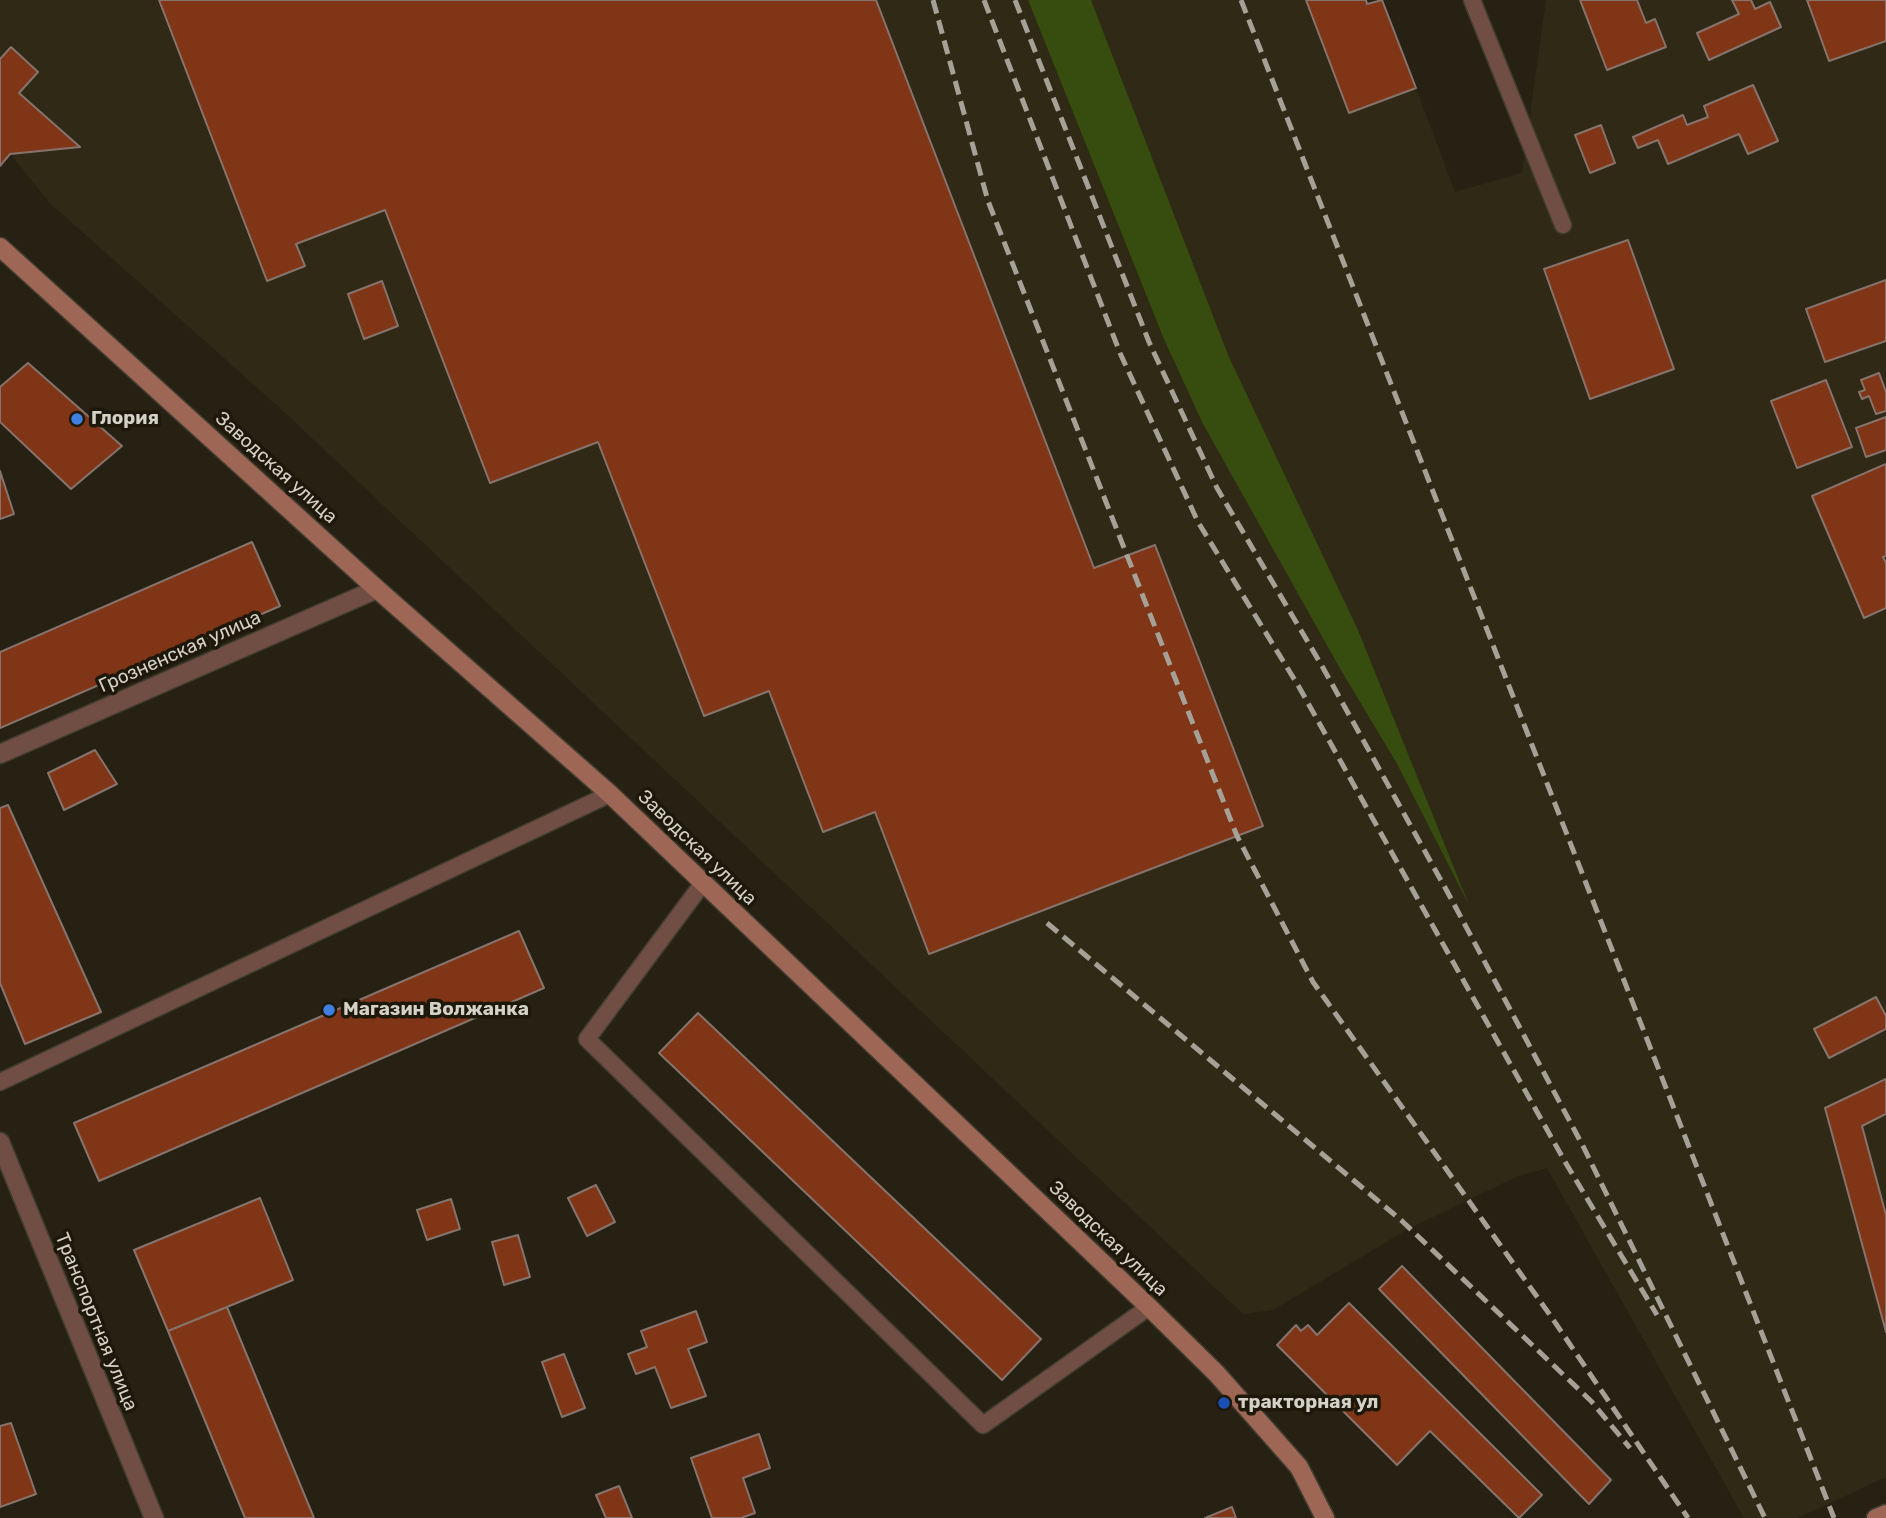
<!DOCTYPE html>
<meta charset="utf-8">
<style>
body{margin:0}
canvas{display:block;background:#262113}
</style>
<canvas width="1886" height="1518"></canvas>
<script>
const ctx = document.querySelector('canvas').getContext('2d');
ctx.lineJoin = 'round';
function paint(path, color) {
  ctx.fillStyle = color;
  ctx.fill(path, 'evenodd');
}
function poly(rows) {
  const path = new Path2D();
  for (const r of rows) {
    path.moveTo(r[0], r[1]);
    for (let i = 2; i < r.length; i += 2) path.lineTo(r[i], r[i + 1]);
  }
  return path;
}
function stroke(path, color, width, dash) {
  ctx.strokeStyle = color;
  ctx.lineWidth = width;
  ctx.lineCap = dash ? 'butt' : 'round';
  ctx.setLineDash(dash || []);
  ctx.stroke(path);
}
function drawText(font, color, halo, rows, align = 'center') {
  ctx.font = font + ' Rubik,sans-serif';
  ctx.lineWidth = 7;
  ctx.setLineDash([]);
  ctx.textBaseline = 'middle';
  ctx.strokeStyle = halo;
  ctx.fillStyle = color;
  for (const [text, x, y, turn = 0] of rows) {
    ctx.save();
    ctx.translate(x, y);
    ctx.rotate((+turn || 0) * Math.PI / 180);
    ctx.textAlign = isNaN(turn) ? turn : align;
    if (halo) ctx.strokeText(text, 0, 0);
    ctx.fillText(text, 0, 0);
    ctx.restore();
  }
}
paint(poly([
 [0,0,1028,0,1163,337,1202,422,1396,762,1464,894,1358,630,1229,357,1091,0,1306,0,1349,113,1416,88,1455,192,1522,173,1546,0,1807,0,1829,61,1886,41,1886,1477,1798,1518,1744,1518,1547,1168,1516,1177,1408,1229,1273,1310,1243,1314,281,409,50,203,11,155,0,166]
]), '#302915');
paint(poly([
 [1028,0,1091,0,1229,357,1358,630,1469,905,1396,762,1338,665,1202,422,1163,337]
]), '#374d10');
const building = poly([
 [159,0,876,0,1094,568,1155,545,1263,826,929,954,875,812,823,832,769,691,704,716,598,442,490,483,385,210,296,244,305,266,267,281,159,0],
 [1306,0,1366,0,1367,4,1382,0,1416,88,1349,113,1306,0],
 [1580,0,1637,0,1646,23,1655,19,1666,47,1607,70,1580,0],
 [1732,0,1751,0,1755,9,1770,2,1781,27,1709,60,1697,33,1739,14,1732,0],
 [1807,0,1886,0,1886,41,1829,61,1807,0],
 [11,47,38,72,19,93,80,147,10,154,0,166,0,59,11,47],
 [1753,85,1778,141,1748,154,1739,134,1668,164,1658,140,1638,148,1633,137,1683,115,1687,125,1708,117,1704,106,1753,85],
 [1601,125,1615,163,1590,173,1575,135,1601,125],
 [1628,240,1674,369,1590,399,1544,269,1628,240],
 [1886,280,1886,341,1825,362,1806,309,1886,280],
 [382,281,398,326,364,339,348,294,382,281],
 [28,363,122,446,71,489,0,422,0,387,28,363],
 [1879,373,1886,392,1886,411,1876,414,1869,396,1862,399,1859,392,1865,390,1861,380,1879,373],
 [1826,380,1852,447,1797,468,1771,401,1826,380],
 [1886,417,1886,450,1866,457,1856,428,1886,417],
 [1886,464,1886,556,1883,557,1886,563,1886,608,1864,618,1812,496,1886,464],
 [0,471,14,514,0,519,0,471],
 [252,542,280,606,0,728,0,652,252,542],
 [95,750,117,784,64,810,48,773,95,750],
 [8,805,101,1012,25,1044,0,983,0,808,8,805],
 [519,931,544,988,99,1181,74,1123,519,931],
 [1876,997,1886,1016,1886,1029,1829,1058,1814,1029,1876,997],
 [698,1013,1041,1339,1002,1380,659,1053,698,1013],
 [1886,1079,1886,1114,1862,1126,1886,1215,1886,1332,1825,1108,1886,1079],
 [596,1185,615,1222,587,1236,568,1198,596,1185],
 [260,1198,293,1280,168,1331,134,1250,260,1198],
 [451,1199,460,1229,427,1240,417,1210,451,1199],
 [518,1235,530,1277,504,1285,492,1242,518,1235],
 [1402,1266,1611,1480,1589,1504,1379,1289,1402,1266],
 [1349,1303,1542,1495,1519,1518,1430,1431,1397,1465,1277,1345,1296,1325,1301,1331,1308,1325,1317,1335,1349,1303],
 [227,1307,314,1518,245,1518,168,1331,227,1307],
 [696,1311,707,1342,688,1349,706,1396,671,1408,655,1367,636,1374,628,1354,647,1347,641,1331,696,1311],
 [564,1354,585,1408,562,1417,542,1362,564,1354],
 [11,1423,36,1494,0,1507,0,1426,11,1423],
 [759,1434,770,1468,743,1478,755,1513,741,1518,712,1518,691,1458,759,1434],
 [619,1486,632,1518,606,1518,596,1495,619,1486],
 [1232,1507,1236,1518,1205,1518,1232,1507]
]);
paint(building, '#813517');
stroke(building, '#85736c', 2);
const lane = poly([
 [1472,0,1563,225],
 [703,883,587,1039,983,1425,1149,1307],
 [0,1082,610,794]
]);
const street = poly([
 [0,754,377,589],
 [0,1142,154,1518]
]);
const secondary = poly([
 [0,247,377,589,610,794,1149,1307,1217,1374,1299,1467,1325,1518],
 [1876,1518,1886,1514]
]);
stroke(lane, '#423d30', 19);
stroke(street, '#423d30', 21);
stroke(secondary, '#423d30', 21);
stroke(lane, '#714e43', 16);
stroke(street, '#714e43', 18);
stroke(secondary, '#9e6755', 18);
stroke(poly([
 [933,0,988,201,1237,836,1313,982,1550,1315,1688,1518],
 [984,0,1120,353,1198,522,1299,687,1564,1160,1657,1315],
 [1015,0,1149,342,1217,488,1322,666,1448,893,1584,1148,1765,1518],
 [1241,0,1834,1518],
 [1047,923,1402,1221,1591,1401,1630,1448]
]), '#a5a197', 5, [14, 7]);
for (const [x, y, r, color] of [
 [77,419,7,"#3f7fe0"],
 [329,1010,7,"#3f7fe0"],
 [1224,1403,7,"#1a4fb4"]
]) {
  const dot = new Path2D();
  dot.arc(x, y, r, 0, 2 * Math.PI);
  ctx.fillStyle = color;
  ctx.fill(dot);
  stroke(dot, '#1d180a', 2.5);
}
drawText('bold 19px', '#d4d1c8', '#1d180a', [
 ["Глория",91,419],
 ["Магазин Волжанка",343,1010],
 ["тракторная ул",1238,1403]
], 'left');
drawText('19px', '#d4d1c8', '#1d180a', [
 ["Заводская улица",276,468,42],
 ["Грозненская улица",180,652,-24],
 ["Заводская улица",697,848,44],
 ["Заводская улица",1108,1239,44],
 ["Транспортная улица",96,1322,68]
]);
</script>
